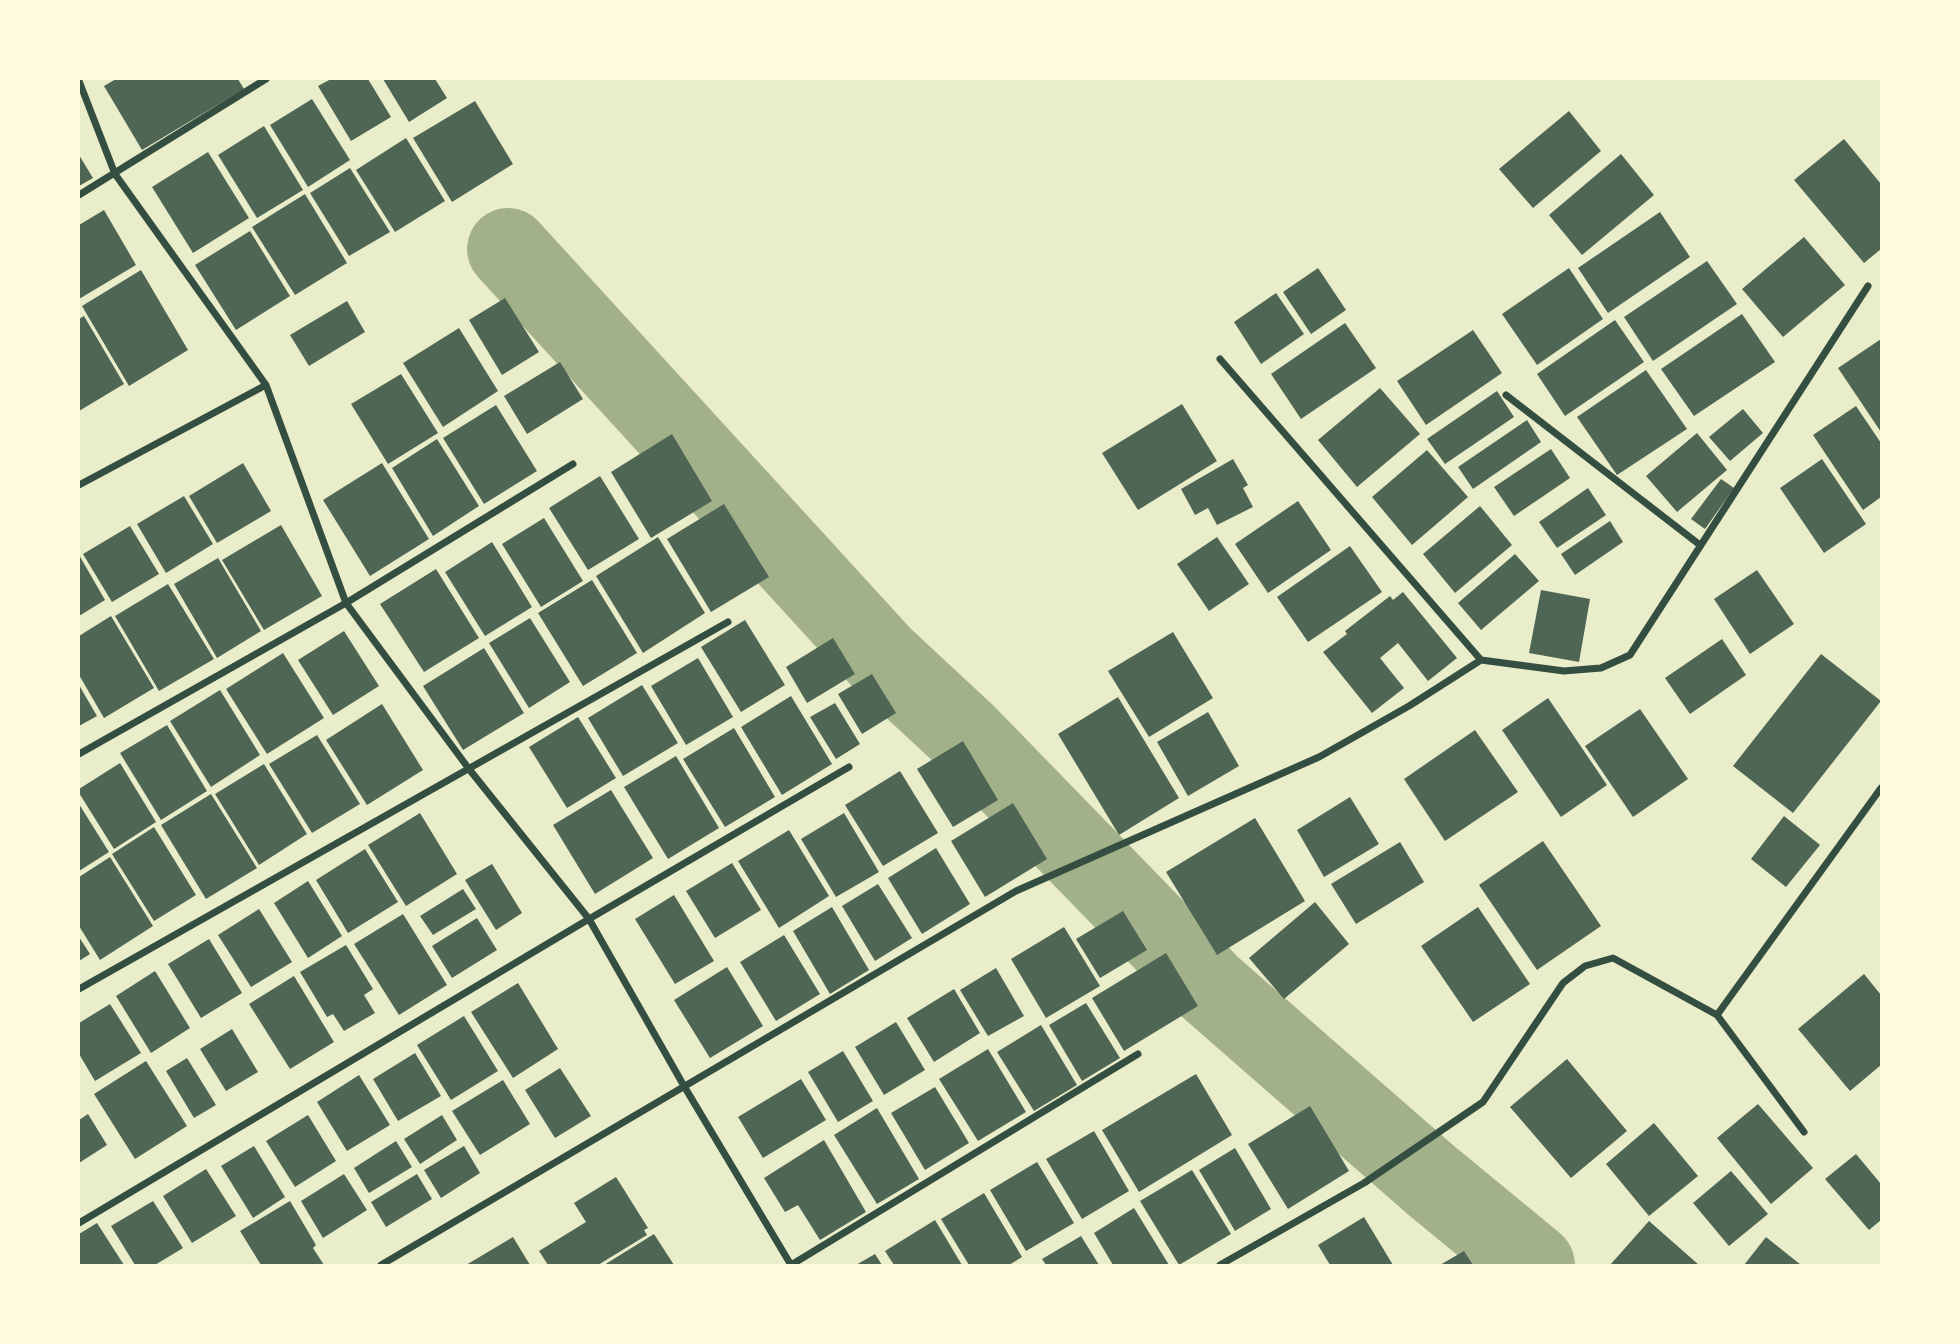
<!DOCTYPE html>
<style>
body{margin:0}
#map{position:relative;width:1960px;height:1344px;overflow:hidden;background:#e9edc9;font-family:Raleway,sans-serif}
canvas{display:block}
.frame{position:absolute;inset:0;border:80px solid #fefae0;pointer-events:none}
</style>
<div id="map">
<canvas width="1960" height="1344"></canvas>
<div class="frame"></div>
</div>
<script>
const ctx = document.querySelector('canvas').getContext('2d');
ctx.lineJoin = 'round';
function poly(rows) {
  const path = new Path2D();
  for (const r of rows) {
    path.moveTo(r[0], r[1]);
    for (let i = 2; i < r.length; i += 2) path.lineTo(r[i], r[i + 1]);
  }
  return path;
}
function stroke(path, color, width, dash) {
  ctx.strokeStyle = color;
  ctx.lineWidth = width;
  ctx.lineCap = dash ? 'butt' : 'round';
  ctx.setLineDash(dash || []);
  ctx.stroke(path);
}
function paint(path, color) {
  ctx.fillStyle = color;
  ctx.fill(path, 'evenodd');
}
stroke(poly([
 [508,249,881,657,966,736,1210,987,1432,1181,1534,1265]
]), '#a3b18a', 82);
paint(poly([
 [116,79,238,79,244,89,142,150,104,86],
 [331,79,368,79,391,117,351,141,318,86],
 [383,79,435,79,447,98,409,122],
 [312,99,350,160,308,187,270,125],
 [475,101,513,164,452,202,413,138],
 [1569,111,1601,151,1533,208,1499,169],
 [264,126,303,190,257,218,218,155],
 [406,138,445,201,395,232,356,170],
 [1844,139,1881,184,1881,249,1864,263,1794,180],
 [208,152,249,218,193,253,152,187],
 [1621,154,1654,195,1582,255,1549,215],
 [79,155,93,178,79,186],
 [350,168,390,232,349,256,310,193],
 [305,194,347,263,295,295,252,227],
 [104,210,136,265,79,299,79,225],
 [1660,212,1690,257,1608,313,1578,268],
 [250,231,290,296,236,330,195,265],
 [1804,237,1845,285,1783,337,1742,289],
 [1707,261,1737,304,1653,361,1624,317],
 [1318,268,1346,310,1311,334,1283,292],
 [1569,268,1603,319,1537,365,1502,314],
 [141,270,188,350,129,386,82,306],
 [1276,293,1304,334,1261,364,1234,322],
 [505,298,539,352,502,375,469,320],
 [347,301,365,332,309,366,290,335],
 [1742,314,1775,362,1694,416,1661,369],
 [84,316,124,384,79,411,79,319],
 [1615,320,1644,362,1565,416,1537,374],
 [1345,323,1376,368,1301,419,1271,374],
 [459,328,498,391,443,427,403,363],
 [1473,330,1502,373,1426,425,1397,381],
 [1881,339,1881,432,1838,368],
 [560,362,583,399,527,434,504,396],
 [1646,370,1687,429,1617,475,1577,417],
 [401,374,438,433,388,464,351,404],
 [1380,388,1420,434,1357,487,1318,440],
 [1497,391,1514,417,1445,464,1427,439],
 [1182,404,1217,461,1138,510,1102,453],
 [496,405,537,471,484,504,443,438],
 [1856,406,1881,443,1881,497,1863,510,1813,435],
 [1743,409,1763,433,1730,461,1709,437],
 [1527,420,1541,442,1473,489,1458,467],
 [1697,433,1727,470,1677,512,1646,476],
 [672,434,712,501,651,538,611,472],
 [437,439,479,506,433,536,392,468],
 [1551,449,1570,478,1514,516,1494,487],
 [1427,450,1468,497,1412,545,1372,497],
 [1233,459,1248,485,1243,488,1253,507,1217,525,1208,508,1195,515,1181,489],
 [1822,459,1866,524,1824,553,1780,488],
 [243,463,271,511,217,543,189,496],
 [382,463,429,539,370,576,323,500],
 [600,476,639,539,588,570,549,508],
 [1721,479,1734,488,1705,529,1691,519],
 [1588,488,1606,515,1557,548,1539,522],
 [184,496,213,544,166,573,137,524],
 [1298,501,1331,550,1268,593,1235,544],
 [724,504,769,577,711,612,667,539],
 [1480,506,1512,545,1455,593,1423,554],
 [544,518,583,581,541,607,502,544],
 [1610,521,1623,542,1575,575,1561,554],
 [281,525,322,596,264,630,222,560],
 [130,526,159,574,112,602,83,554],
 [658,537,705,613,643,653,596,576],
 [1217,537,1249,584,1209,611,1177,564],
 [492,542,532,607,485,636,445,572],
 [1350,546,1382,592,1308,642,1277,597],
 [1515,554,1539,581,1481,630,1458,603],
 [79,555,105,600,79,616],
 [218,558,261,631,217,658,174,584],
 [436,569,479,638,424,672,380,604],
 [1757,570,1794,624,1750,654,1714,599],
 [592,580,637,653,583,686,538,613],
 [168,584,214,659,159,691,115,616],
 [1541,590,1590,599,1579,662,1529,653],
 [1403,592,1457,658,1428,681,1398,643,1380,658,1404,688,1372,713,1323,652,1347,634,1345,631,1390,596,1393,600],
 [111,616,154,688,104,718,79,675,79,636],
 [530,618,570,682,529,708,489,643],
 [745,620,785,685,741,712,701,647],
 [344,631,379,686,333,715,298,660],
 [1173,632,1213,698,1149,737,1108,671],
 [833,638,855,674,807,703,786,667],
 [1722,639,1746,675,1690,714,1665,678],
 [484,648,524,713,463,750,423,686],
 [283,653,324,718,267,754,226,689],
 [1821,654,1881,701,1793,813,1733,766],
 [698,658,733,717,686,745,651,686],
 [872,674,896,713,862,734,838,694],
 [79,685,97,716,79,726],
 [642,685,678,743,623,776,588,718],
 [220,690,260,755,211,787,170,721],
 [791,696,832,764,782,795,741,727],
 [1118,697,1179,798,1119,835,1058,734],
 [1548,698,1607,785,1561,817,1502,730],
 [835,703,860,744,836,759,810,717],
 [382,704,423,770,367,805,326,740],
 [1640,709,1688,779,1633,817,1585,746],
 [1208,712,1239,766,1188,796,1157,742],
 [578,717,616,778,567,808,529,747],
 [167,725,207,791,161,820,120,753],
 [734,728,775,797,725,827,683,759],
 [1475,730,1518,792,1445,841,1404,779],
 [317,735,360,804,312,833,269,764],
 [963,741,998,800,953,827,917,769],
 [676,756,719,828,668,859,624,787],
 [120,763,156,822,114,849,79,793,79,789],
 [264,764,307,834,259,865,215,794],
 [900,771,938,833,883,866,845,805],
 [611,790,653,858,595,894,553,825],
 [211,794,257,868,206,899,161,825],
 [1350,797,1379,844,1324,877,1297,830],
 [1013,803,1047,859,985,897,951,841],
 [79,804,109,852,79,871],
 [420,813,457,874,406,906,368,845],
 [844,813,879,872,836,897,801,839],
 [1784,816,1820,845,1786,887,1751,859],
 [1255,818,1305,901,1217,955,1166,872],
 [154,827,196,895,154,921,112,854],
 [789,830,829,896,779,928,738,861],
 [1543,841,1601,926,1537,970,1479,885],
 [1400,842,1424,882,1356,924,1331,884],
 [936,848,970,904,922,934,888,878],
 [365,849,398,902,348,933,316,880],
 [110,857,153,926,100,960,79,926,79,877],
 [732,863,761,910,715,938,686,891],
 [492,864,522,913,496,930,465,880],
 [308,881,342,936,308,958,274,903],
 [878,884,912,938,875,961,842,906],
 [463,889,476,909,433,935,420,916],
 [674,895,714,961,675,984,635,919],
 [1315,902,1349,944,1284,999,1249,958],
 [832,907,869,970,830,994,793,931],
 [1478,907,1530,984,1473,1022,1421,946],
 [259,909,292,962,251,987,218,935],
 [1123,911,1147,950,1100,978,1076,939],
 [403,914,447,985,399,1015,354,944],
 [477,918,497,950,452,978,432,946],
 [1064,927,1100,986,1046,1018,1011,959],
 [784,935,820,994,776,1021,740,962],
 [79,937,90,954,79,961],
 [209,939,242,993,201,1018,168,964],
 [346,945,373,989,364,995,375,1013,344,1031,333,1014,327,1017,300,972],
 [1166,953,1198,1006,1124,1051,1092,998],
 [727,967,763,1026,710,1058,674,1000],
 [996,968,1024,1016,988,1036,960,990],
 [155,971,190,1028,151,1053,116,996],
 [1864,974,1881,995,1881,1065,1850,1091,1798,1029],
 [294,976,334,1042,290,1069,249,1004],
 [518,983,558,1049,513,1078,471,1012],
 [954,989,980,1033,934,1062,907,1018],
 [1086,1003,1120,1058,1082,1081,1049,1025],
 [110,1004,141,1053,95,1081,79,1054,79,1023],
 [464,1016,498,1071,451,1100,417,1045],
 [896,1022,925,1070,884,1095,855,1047],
 [1041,1025,1077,1085,1034,1111,997,1052],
 [232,1029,258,1072,226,1091,200,1049],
 [988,1049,1026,1112,978,1141,939,1079],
 [843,1051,873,1101,838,1122,808,1072],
 [415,1053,441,1096,398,1121,373,1079],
 [187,1058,216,1105,194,1118,166,1071],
 [1567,1059,1627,1131,1571,1178,1510,1107],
 [146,1061,187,1126,135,1159,94,1094],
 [560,1068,591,1116,555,1138,525,1090],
 [1196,1074,1232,1135,1139,1192,1102,1130],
 [359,1075,390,1125,347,1151,317,1102],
 [801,1079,826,1120,763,1158,738,1117],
 [503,1080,530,1124,480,1155,452,1111],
 [935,1087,969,1143,925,1170,891,1113],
 [1758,1104,1813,1168,1771,1204,1717,1138],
 [1310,1106,1349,1171,1288,1209,1248,1144],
 [877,1108,919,1179,877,1204,834,1135],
 [88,1114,107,1145,79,1163,79,1120],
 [308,1115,336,1161,295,1187,266,1141],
 [442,1115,457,1140,420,1164,404,1139],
 [1654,1123,1698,1176,1649,1216,1606,1164],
 [1094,1131,1129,1191,1082,1219,1046,1159],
 [824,1140,866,1212,820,1240,798,1205,785,1212,764,1178],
 [396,1141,412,1167,369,1193,354,1168],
 [254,1146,285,1197,253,1218,221,1166],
 [464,1146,480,1173,441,1198,424,1170],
 [1235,1148,1271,1209,1235,1231,1199,1170],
 [1856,1154,1881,1184,1881,1220,1869,1230,1825,1179],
 [1037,1162,1074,1223,1026,1251,990,1190],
 [206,1169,236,1216,192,1243,163,1196],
 [1192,1170,1231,1234,1179,1265,1140,1201],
 [1731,1171,1768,1214,1729,1246,1693,1203],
 [344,1174,367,1210,323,1238,301,1201],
 [417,1174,432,1199,386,1227,371,1202],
 [616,1177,648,1228,644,1230,647,1235,598,1265,548,1265,539,1251,586,1222,574,1203],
 [984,1193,1022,1257,1009,1265,969,1265,941,1219],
 [153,1201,183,1248,155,1265,135,1265,111,1226],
 [290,1201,316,1245,313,1248,324,1265,261,1265,240,1231],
 [1134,1208,1169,1265,1113,1265,1094,1233],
 [1364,1217,1393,1265,1330,1265,1318,1245],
 [935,1220,962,1265,894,1265,885,1251],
 [1649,1221,1699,1265,1610,1265],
 [97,1223,124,1265,79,1265,79,1234],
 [654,1234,674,1265,604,1265],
 [1081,1236,1099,1265,1046,1265,1042,1259],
 [513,1237,530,1265,466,1265],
 [1766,1237,1801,1265,1744,1265],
 [1464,1251,1473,1265,1440,1265],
 [875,1254,882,1265,856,1265]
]), '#4f6655');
stroke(poly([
 [79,81,115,174,266,385,346,603,469,769,589,919,684,1086,791,1265,1138,1054],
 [79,195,266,79],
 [1220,359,1481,660],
 [1506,395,1700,545],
 [79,485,266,385],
 [79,754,346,603,573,464],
 [79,989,728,622],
 [1717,1015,1881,788],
 [79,1223,589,919,849,767],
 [381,1265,1016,891,1319,757,1409,706,1481,660,1564,671,1601,668,1630,655,1868,286],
 [1220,1265,1364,1183,1483,1102,1563,983,1585,966,1613,958,1717,1015,1804,1132]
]), '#344e41', 7);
</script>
